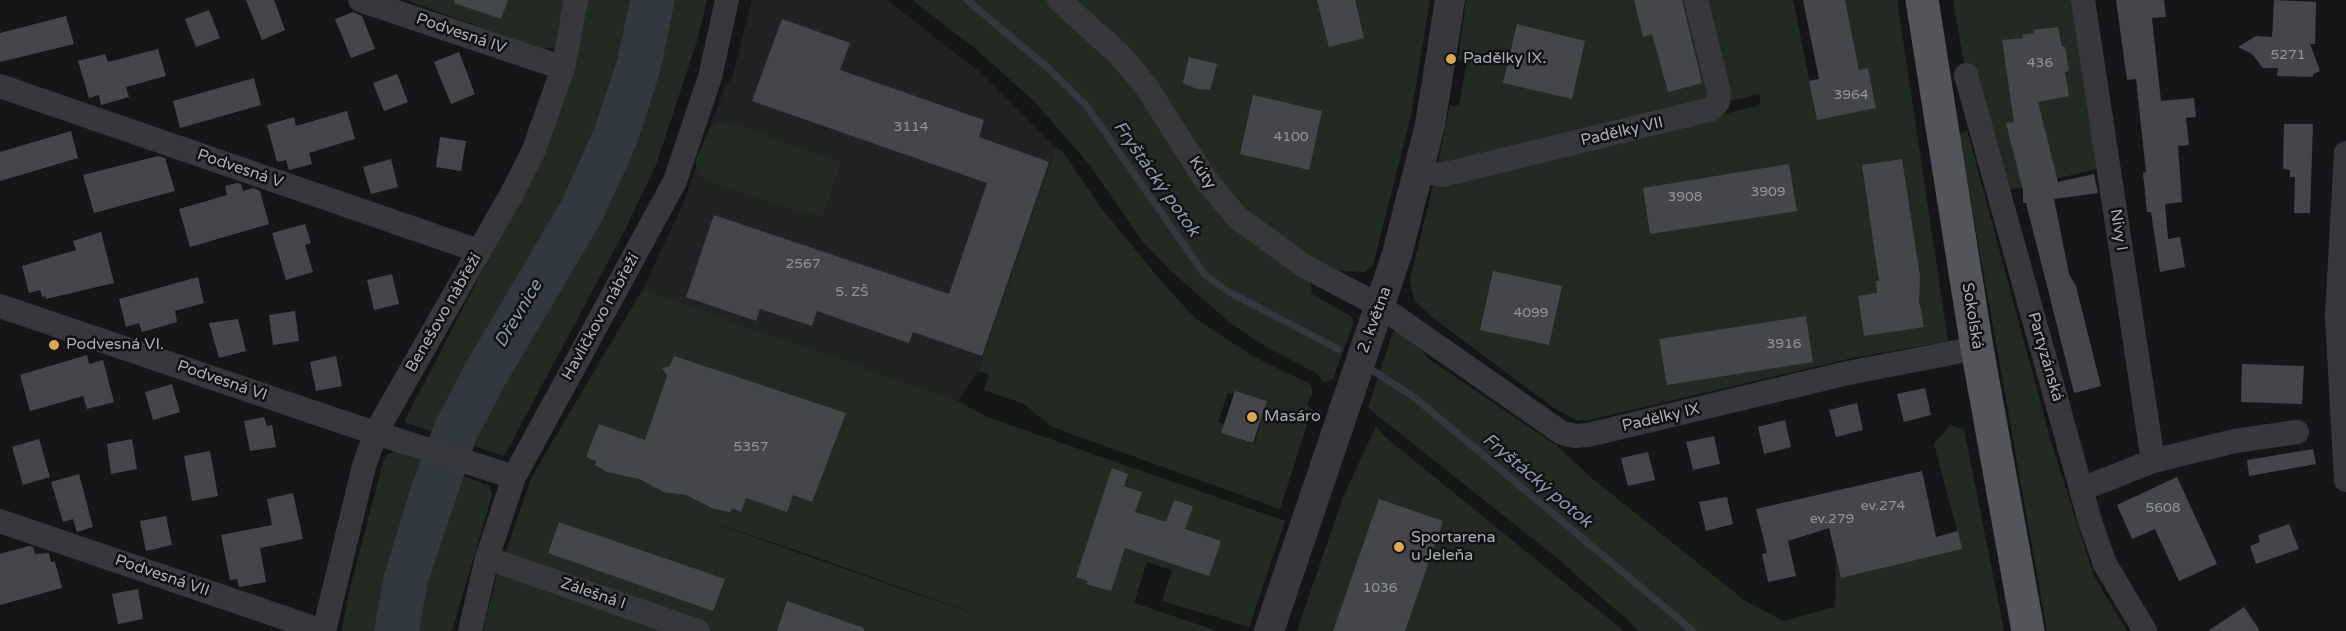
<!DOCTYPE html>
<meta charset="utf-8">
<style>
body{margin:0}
canvas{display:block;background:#161618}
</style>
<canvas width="2346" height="631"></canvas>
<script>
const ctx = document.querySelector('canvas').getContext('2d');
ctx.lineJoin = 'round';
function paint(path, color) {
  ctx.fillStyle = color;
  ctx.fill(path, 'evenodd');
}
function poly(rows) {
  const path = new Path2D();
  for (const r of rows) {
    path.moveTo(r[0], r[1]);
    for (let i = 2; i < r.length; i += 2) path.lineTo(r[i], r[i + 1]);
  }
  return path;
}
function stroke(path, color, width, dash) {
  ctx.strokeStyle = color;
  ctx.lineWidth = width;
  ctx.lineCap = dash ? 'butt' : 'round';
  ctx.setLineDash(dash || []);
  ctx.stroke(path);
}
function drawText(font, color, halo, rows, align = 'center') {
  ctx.font = font + ' "Varela Round",sans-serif';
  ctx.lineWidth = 5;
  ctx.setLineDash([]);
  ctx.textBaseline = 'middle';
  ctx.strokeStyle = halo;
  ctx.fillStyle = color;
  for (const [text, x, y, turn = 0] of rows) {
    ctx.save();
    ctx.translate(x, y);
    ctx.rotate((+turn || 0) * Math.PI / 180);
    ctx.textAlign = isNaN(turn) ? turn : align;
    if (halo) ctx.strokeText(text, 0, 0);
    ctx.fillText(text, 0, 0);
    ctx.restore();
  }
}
paint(poly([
 [752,0,887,0,978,71,1056,148,978,371,958,401,643,289,683,204,725,86,732,78]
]), '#222224');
paint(poly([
 [406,0,566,0,557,47,541,49],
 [586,0,707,0,697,41,656,165,626,228,504,456,404,422,498,241],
 [912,0,1048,0,1100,43,1138,93,1310,279,1312,294,1352,317,1353,324,1333,379,1323,383,1318,374,1265,346,1230,323,1173,273,1143,242,1089,164,1033,100,972,46],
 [1073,0,1430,0,1411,116,1373,265,1365,272,1327,270,1238,207],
 [1466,0,1793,0,1817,119,1876,108,1868,68,1859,70,1845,0,1897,0,1948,341,1852,358,1589,420,1576,420,1554,408,1432,317,1414,300,1410,280,1433,186,1761,105,1759,94,1449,167,1438,163,1450,105,1459,106,1467,61,1458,59],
 [1953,0,2072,0,2101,168,1997,193,1966,75],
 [719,122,738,125,841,162,822,218,718,185,701,177,695,162,710,127],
 [1967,130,2051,442,2094,576,2127,631,2047,631,1959,134],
 [1056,148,1063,152,1101,208,1166,287,1196,319,1256,358,1310,384,1313,392,1307,404,1312,409,1280,509,1052,427,1024,404,984,390,989,374,978,371],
 [1228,393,1267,401,1254,444,1221,433,1224,424,1218,422],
 [643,289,958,401,987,417,1285,521,1249,627,1162,601,1172,570,1147,562,1134,603,1217,631,483,631,496,579,532,476],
 [696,517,810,555,1006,625,1005,625],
 [1393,332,1397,332,1418,343,1427,358,1557,446,1594,480,1744,600,1783,621,1835,607,1836,560,1841,578,1962,549,1934,444,1950,425,1964,429,2004,631,1640,631,1552,554,1368,408],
 [1376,426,1384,436,1624,631,1297,631,1342,500],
 [395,451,490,486,492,495,452,631,342,631,348,596,383,462,387,455]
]), '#232a23');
paint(poly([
 [630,0,675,0,660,72,636,146,602,221,506,383,476,440,427,585,419,631,374,631,384,575,412,484,435,422,467,361,562,200,594,129,617,61]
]), '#31393f');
stroke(poly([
 [967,0,1048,68,1086,105,1205,275,1229,292,1338,349],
 [1367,367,1414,397,1693,631]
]), '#31393f', 7);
paint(poly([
 [246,0,274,0,285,30,262,40],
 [455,0,508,0,501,19,454,3],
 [1317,0,1355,0,1364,38,1329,47],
 [1634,0,1682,0,1702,83,1668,92,1652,34,1643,37],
 [1803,0,1845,0,1859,70,1868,68,1876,108,1817,120,1809,81,1819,79],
 [2116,0,2164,0,2166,17,2152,18,2161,101,2194,98,2196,117,2186,118,2189,145,2178,146,2182,202,2165,204,2168,239,2180,237,2185,267,2160,272,2151,212,2147,212,2143,173,2146,172,2136,79,2127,80],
 [2274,0,2316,2,2315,44,2310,44,2320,71,2313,74,2313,77,2277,76,2278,68,2263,68,2252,54,2238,47,2256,36,2272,37],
 [209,10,220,38,196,47,185,19],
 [353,12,362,16,375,49,351,58,335,19],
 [66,16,74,44,0,62,0,33],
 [782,19,850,43,840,70,984,120,979,137,1049,162,982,356,913,332,909,343,817,311,812,326,760,309,756,321,686,297,714,215,949,294,987,183,752,101],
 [1517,24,1585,41,1572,99,1503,83],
 [2058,27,2062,47,2065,47,2069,71,2065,72,2069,96,2038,102,2058,182,2094,174,2098,193,2054,199,2069,274,2076,286,2101,386,2074,393,2026,203,2023,203,2023,190,2006,123,2014,122,2002,40,2023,38,2022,35,2034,33,2033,30],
 [158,49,166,76,126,87,129,97,101,105,99,95,89,98,78,61,105,54,108,62],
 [459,52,475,94,451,104,434,62],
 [1189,57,1217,64,1210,90,1197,89,1183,83],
 [397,74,408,102,384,111,373,83],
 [254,78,261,105,180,128,173,101],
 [1253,95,1322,111,1309,170,1240,154],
 [347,111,355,139,309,153,312,164,289,170,286,160,277,162,267,125,294,117,296,126],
 [2284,124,2313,124,2310,213,2294,213,2295,177,2290,177,2290,170,2283,169],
 [71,131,78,158,0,181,0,152],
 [440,137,466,141,461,171,436,167],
 [158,156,165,158,175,191,94,213,83,175],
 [391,159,398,187,371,194,363,167],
 [1902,159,1920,276,1919,300,1924,327,1864,336,1858,296,1877,293,1876,281,1879,281,1862,165],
 [1789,164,1797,211,1650,234,1643,188],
 [237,183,241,184,243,191,253,188,260,191,269,224,190,247,179,209,227,195,225,186],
 [305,224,311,243,305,245,313,272,286,280,272,233],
 [101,232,114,283,46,299,45,296,42,297,40,290,29,293,22,266,76,250,73,241],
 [1493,271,1562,286,1549,345,1480,330],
 [392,274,399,304,374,310,367,280],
 [198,277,204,303,175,311,177,322,142,332,139,323,126,327,119,299],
 [295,311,299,341,273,345,269,315],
 [1806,316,1813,362,1667,385,1659,339],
 [238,319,246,351,219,358,209,323],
 [87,355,89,364,103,360,114,402,87,409,83,396,30,411,20,375],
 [336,356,342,386,316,391,310,362],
 [674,356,846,413,812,502,793,495,787,512,746,498,741,512,732,508,730,512,714,509,686,495,664,492,639,479,607,472,595,465,596,461,586,457,599,424,645,440,667,376,662,368,670,366],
 [2242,364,2304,366,2302,404,2241,402],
 [172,384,180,412,153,420,145,392],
 [1925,388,1931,415,1904,422,1897,394],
 [1235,391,1267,401,1253,443,1221,433],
 [1857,403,1863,430,1836,437,1829,410],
 [264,417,267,426,272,425,276,447,250,451,244,421],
 [1785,420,1791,447,1764,454,1758,427],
 [1714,436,1720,464,1693,470,1686,442],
 [39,439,50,477,23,485,12,447],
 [132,439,137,469,111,474,107,444],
 [2313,449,2316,464,2249,476,2247,460],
 [210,451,218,496,192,501,184,456],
 [1648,452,1655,480,1628,486,1621,458],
 [1112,468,1128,474,1124,486,1142,492,1135,512,1166,522,1174,500,1193,506,1185,529,1221,541,1209,576,1125,548,1111,591,1086,584,1088,581,1076,577],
 [1922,471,1936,537,1958,531,1962,549,1841,578,1829,528,1788,541,1796,576,1768,582,1762,554,1767,553,1756,509],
 [79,474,93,527,77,532,73,519,63,522,51,482],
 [2177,477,2217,564,2179,581,2155,529,2132,539,2117,505],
 [293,493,303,539,260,548,266,582,239,587,237,579,230,580,221,535,272,525,267,499],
 [1727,497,1733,524,1706,531,1699,502],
 [1379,499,1443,521,1405,631,1333,631],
 [166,516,172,545,146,551,140,521],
 [559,522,725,579,713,611,548,553],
 [2289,524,2299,549,2256,564,2250,546,2260,542,2258,535],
 [29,546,33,547,35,554,49,553,51,562,55,562,62,588,0,605,0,554],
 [138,589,143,619,118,624,112,594],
 [787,601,864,628,864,631,777,631],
 [2244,607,2260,631,2208,631]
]), '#45464a');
stroke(poly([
 [360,0,563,68],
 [1059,0,1119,54,1146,86,1205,179,1238,218,1304,266,1380,306,1562,433,1575,436,1588,435,1848,373,1977,348],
 [2083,0,2153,461],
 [1966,75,2090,521,2105,564,2145,631],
 [0,86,479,251],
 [2346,153,2337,316,2346,480],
 [1419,171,1442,175,1712,109,1718,102,1719,93,1696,0],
 [0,306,357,427,514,477],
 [2082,489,2153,461,2235,441,2297,432],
 [0,521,323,631],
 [487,558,698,631],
 [324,631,364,466,376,432,510,197,533,152,563,68,576,0],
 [470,631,487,558,514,477,675,181,710,77,727,0]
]), '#38383c', 24);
stroke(poly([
 [1269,631,1397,254,1430,125,1450,0]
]), '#38383c', 30);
stroke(poly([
 [1922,0,1977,348,2028,631]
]), '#54555b', 33);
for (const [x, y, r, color] of [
 [1451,59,6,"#dba84a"],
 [54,345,6,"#dba84a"],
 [1252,417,6,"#dba84a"],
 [1399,547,6,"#dba84a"]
]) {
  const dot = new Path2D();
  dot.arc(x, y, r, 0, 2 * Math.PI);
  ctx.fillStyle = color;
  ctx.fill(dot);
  stroke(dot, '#111113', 2);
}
drawText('14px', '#91949b', null, [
 ["5271",2288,55],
 ["436",2040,63],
 ["3964",1851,95],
 ["3114",911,127],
 ["4100",1291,137],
 ["3909",1768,192],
 ["3908",1685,197],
 ["2567",803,264],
 ["5. ZŠ",852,292],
 ["4099",1531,313],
 ["3916",1784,344],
 ["5357",751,447],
 ["ev.274",1883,506],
 ["5608",2163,508],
 ["ev.279",1832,519],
 ["1036",1380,588]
]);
drawText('16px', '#aaaeb6', '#111113', [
 ["Podvesná IV",461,34,19],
 ["Padělky VII",1622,132,-13],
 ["Podvesná V",240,169,19],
 ["Kúty",1202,173,56],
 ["Nivy I",2118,230,81],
 ["Benešovo nábřeží",444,313,-60],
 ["Sokolská",1972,316,81],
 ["Havlíčkovo nábřeží",601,317,-61],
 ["2. května",1375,320,-70],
 ["Partyzánská",2045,357,74],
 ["Podvesná VI",222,381,19],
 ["Padělky IX",1661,418,-13],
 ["Podvesná VII",162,576,19],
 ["Zálešná I",593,594,19]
]);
drawText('16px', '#aaaeb6', '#111113', [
 ["Padělky IX.",1463,59],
 ["Podvesná VI.",66,345],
 ["Masáro",1264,417],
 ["Sportarena",1411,538],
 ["u Jeleňa",1411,556]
], 'left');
drawText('italic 18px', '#859bad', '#111113', [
 ["Fryštácký potok",1156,179,55],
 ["Dřevnice",519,314,-59],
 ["Fryštácký potok",1537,481,40]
]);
</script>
